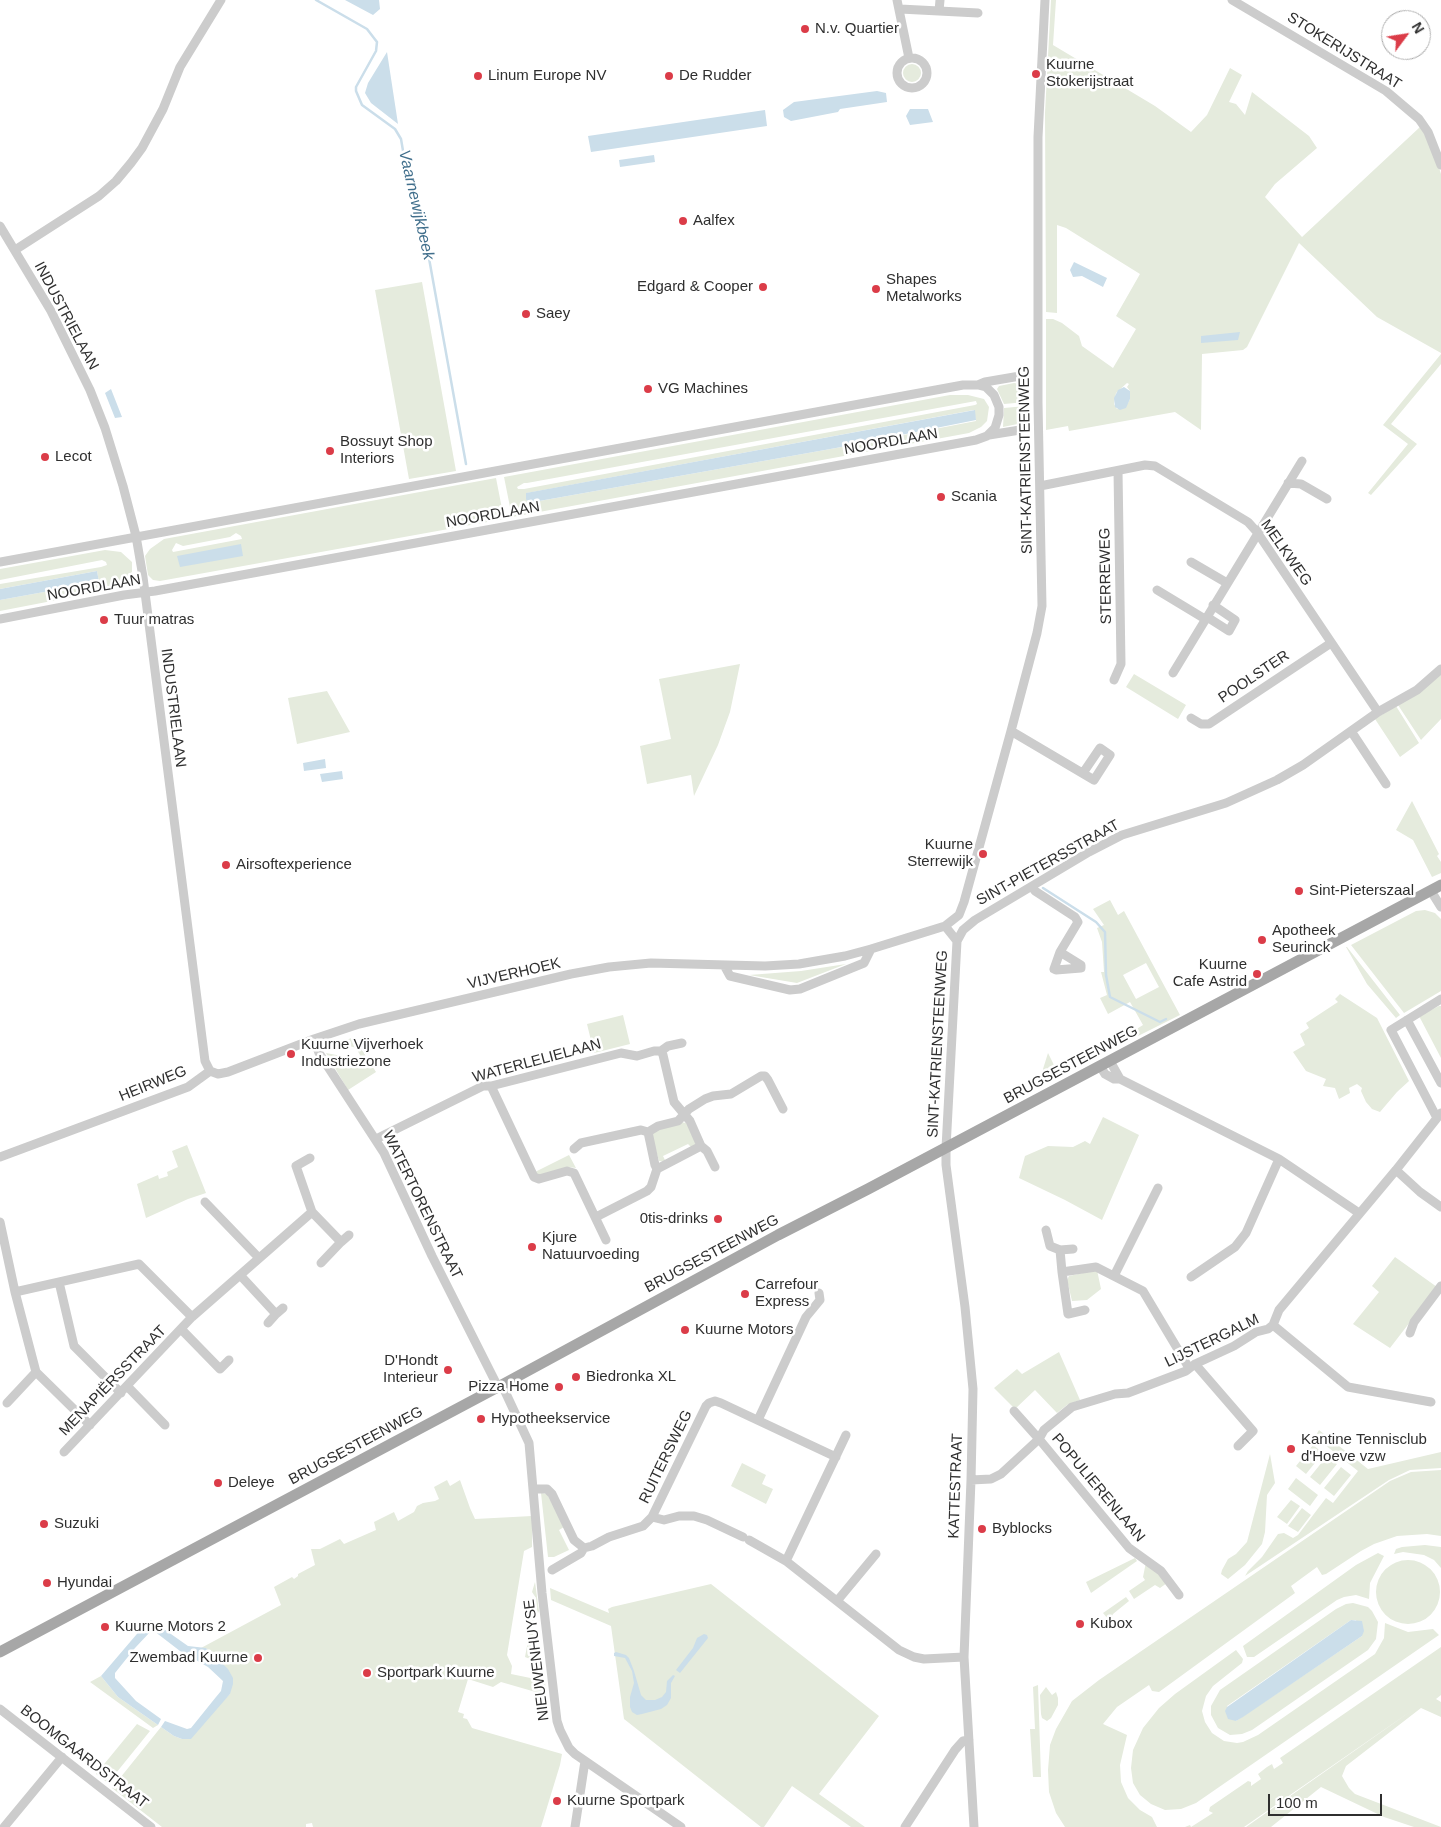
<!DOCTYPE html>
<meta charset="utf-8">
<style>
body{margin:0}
#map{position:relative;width:1441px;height:1827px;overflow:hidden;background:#fff;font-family:Arial,sans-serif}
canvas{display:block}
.north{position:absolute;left:1381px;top:10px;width:50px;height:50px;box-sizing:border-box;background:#fff;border:1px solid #acacac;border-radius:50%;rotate:59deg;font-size:14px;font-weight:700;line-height:20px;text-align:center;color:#2f2f2f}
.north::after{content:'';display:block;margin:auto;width:18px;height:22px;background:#db3c48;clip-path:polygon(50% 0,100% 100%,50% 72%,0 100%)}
.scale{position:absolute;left:1268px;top:1794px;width:114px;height:22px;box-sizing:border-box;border:2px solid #2f2f2f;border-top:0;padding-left:6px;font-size:15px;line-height:18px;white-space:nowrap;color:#2f2f2f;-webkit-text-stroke:4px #fff;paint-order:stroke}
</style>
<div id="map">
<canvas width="1441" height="1827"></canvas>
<div class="north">N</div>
<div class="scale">100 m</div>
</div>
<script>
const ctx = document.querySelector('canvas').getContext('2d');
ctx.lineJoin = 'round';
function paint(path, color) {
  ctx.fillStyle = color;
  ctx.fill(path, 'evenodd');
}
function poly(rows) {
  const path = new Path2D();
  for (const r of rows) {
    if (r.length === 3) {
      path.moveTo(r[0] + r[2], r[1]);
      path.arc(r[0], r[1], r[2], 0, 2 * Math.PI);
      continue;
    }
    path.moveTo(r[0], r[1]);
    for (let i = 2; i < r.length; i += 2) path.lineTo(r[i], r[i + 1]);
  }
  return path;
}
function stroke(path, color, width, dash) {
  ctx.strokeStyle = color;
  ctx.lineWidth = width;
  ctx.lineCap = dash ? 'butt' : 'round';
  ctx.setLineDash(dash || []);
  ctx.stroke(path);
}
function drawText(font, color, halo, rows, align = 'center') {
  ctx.font = font + ' Arial,sans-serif';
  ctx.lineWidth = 5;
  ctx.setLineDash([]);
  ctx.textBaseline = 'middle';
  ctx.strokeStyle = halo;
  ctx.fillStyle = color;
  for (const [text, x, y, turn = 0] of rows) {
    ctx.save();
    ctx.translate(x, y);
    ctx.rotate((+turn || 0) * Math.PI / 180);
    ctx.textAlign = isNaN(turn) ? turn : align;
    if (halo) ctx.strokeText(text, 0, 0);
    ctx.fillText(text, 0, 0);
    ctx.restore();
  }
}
paint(poly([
 [1051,0,1056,0,1053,45,1155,106,1191,132,1207,115,1230,68,1242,75,1229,102,1236,104,1245,115,1252,92,1309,136,1317,148,1275,184,1265,197,1302,237,1420,127,1432,146,1441,174,1441,353,1377,317,1299,243,1247,347,1243,350,1202,354,1201,430,1175,412,1069,431,1068,426,1046,430,1046,319,1053,319,1062,323,1079,336,1082,346,1113,368,1136,329,1116,316,1140,274,1066,228,1057,225,1057,313,1046,312,1045,113],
 [1127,383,1129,384,1127,387,1130,391,1130,399,1128,403,1117,409,1114,404,1116,393],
 [912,73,9],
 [422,282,456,471,409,479,375,290],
 [1441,354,1441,364,1391,424,1417,444,1371,495,1368,493,1408,444,1383,425],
 [1014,383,1027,385,1026,402,1004,404,997,389,999,386],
 [950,395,968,395,984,399,989,407,987,421,981,427,969,433,512,517,504,477],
 [976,401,977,404,975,405,524,489,518,489,517,487,524,483,527,483],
 [974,410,976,421,836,448,528,503,527,493],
 [1026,406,1027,422,1003,427,1004,408],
 [496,478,504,519,160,581,153,580,148,575,145,556,150,549,164,539],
 [236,533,241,536,242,539,173,552,172,550,176,543,183,546,230,537],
 [105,550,121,552,132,562,132,572,114,589,0,611,0,600,99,582,97,571,0,589,0,584,101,567,107,565,106,562,102,560,0,580,0,569],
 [740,664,730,712,718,745,694,796,691,775,647,784,640,746,671,739,659,679],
 [1441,672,1441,719,1421,740,1398,705],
 [1134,674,1186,705,1178,719,1126,687],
 [327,691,350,732,297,744,288,698],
 [1396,706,1419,743,1400,757,1375,719],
 [1412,801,1439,854,1437,856,1441,862,1441,873,1432,877,1413,840,1396,830],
 [1110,900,1118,915,1124,911,1180,1015,1138,1036,1135,1030,1143,1025,1130,1002,1108,1014,1100,998,1107,995,1101,972,1104,972,1102,942,1097,928,1104,925,1093,909],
 [1146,963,1159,987,1136,999,1123,975],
 [1425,910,1435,913,1441,919,1441,991,1404,1013,1351,945,1416,911],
 [1346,947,1347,947,1400,1015,1396,1018,1367,984],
 [846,964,797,983,749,975,801,971],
 [1340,994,1377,1018,1409,1081,1397,1092,1380,1112,1372,1109,1366,1102,1361,1091,1362,1088,1357,1084,1349,1088,1350,1093,1339,1099,1335,1088,1323,1086,1326,1079,1306,1071,1293,1052,1305,1045,1300,1034,1309,1028,1306,1023,1338,1002,1335,999],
 [1439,1006,1441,1006,1441,1058,1419,1016],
 [623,1015,630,1044,594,1053,587,1024],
 [354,1037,376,1072,348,1090,326,1053,342,1056,346,1064,354,1065,359,1061,360,1055,356,1048,350,1046,343,1051,328,1047],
 [1048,1053,1060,1077,1048,1083,1043,1069],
 [1103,1117,1139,1135,1102,1220,1065,1200,1019,1178,1025,1156,1048,1146,1073,1147,1085,1141,1090,1144],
 [681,1122,686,1123,689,1127,695,1137,695,1145,692,1148,688,1144,663,1156,666,1162,659,1161,652,1136,653,1133,655,1130],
 [187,1145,206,1193,188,1199,146,1218,137,1184,158,1175,159,1179,168,1176,167,1172,178,1167,172,1151],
 [569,1155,576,1168,569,1167,539,1176,535,1172],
 [1395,1257,1437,1287,1390,1348,1353,1324,1379,1292,1372,1286],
 [1097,1270,1101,1289,1087,1300,1072,1301,1067,1280,1069,1276],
 [1059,1352,1080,1400,1067,1405,1057,1413,1035,1390,1015,1409,994,1388,1017,1369,1022,1374],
 [1319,1430,1368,1469,1441,1452,1441,1468,1410,1470,1389,1480,1245,1576,1248,1571,1262,1557,1278,1534,1284,1533,1293,1538,1298,1535,1326,1498,1333,1503,1358,1471,1315,1437],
 [1313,1445,1323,1453,1306,1474,1296,1466],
 [1270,1454,1275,1483,1267,1495,1265,1532,1262,1544,1245,1565,1228,1579,1221,1574,1222,1570,1228,1559,1236,1554,1247,1542],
 [1327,1456,1337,1464,1320,1485,1310,1477],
 [742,1463,766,1475,762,1484,773,1489,766,1504,731,1486],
 [1341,1467,1351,1475,1334,1496,1324,1488],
 [1441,1470,1441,1536,1427,1534,1397,1536,1374,1544,1361,1551,1326,1574,1322,1575,1317,1567,1291,1586,1295,1593,1159,1692,1152,1691,1149,1685,1117,1707,1103,1724,1127,1735,1120,1765,1121,1782,1128,1798,1140,1810,1152,1817,1157,1827,1065,1827,1056,1813,1049,1792,1048,1770,1050,1745,1056,1729,1072,1701,1099,1680,1390,1481,1411,1472],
 [1296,1478,1318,1495,1310,1506,1288,1489],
 [447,1480,450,1486,460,1480,470,1508,475,1519,532,1516,532,1547,524,1551,507,1655,512,1666,511,1674,545,1681,546,1695,501,1682,493,1687,468,1679,458,1712,464,1714,463,1718,467,1719,472,1728,562,1754,560,1765,541,1827,313,1827,312,1823,306,1824,306,1827,162,1827,112,1788,161,1727,174,1736,182,1739,230,1694,206,1648,201,1648,281,1605,274,1587,292,1577,294,1579,298,1576,298,1574,315,1565,311,1549,320,1549,340,1539,344,1544,376,1530,374,1522,394,1512,398,1521,414,1512,417,1506,423,1503,435,1501,439,1499,434,1487],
 [541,1493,547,1494,564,1527,559,1530,569,1550,554,1557,548,1557],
 [1291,1500,1300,1506,1287,1524,1277,1517],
 [1302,1508,1311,1515,1298,1532,1288,1526],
 [1425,1545,1441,1547,1441,1568,1434,1560,1424,1555,1403,1552,1394,1554,1396,1549,1402,1547],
 [1378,1553,1384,1556,1370,1583,1369,1599,1356,1595,1344,1597,1337,1600,1254,1657,1247,1657,1243,1646,1356,1565],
 [1135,1558,1137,1561,1091,1593,1086,1582],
 [1408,1592,32],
 [1146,1562,1167,1583,1160,1588,1155,1585,1134,1599,1129,1591,1145,1580,1143,1577],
 [535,1582,539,1611,531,1627,534,1628,530,1659,525,1657,536,1598,532,1592],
 [711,1584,879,1716,819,1794,865,1827,851,1827,792,1786,764,1827,761,1827,624,1719,611,1626,551,1600,550,1588,609,1613,608,1609,612,1607],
 [1126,1597,1129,1601,1113,1614,1111,1619,1114,1622,1112,1624,1103,1613],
 [1353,1603,1368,1607,1372,1611,1378,1622,1376,1639,1368,1650,1252,1730,1242,1734,1230,1735,1218,1728,1211,1715,1211,1706,1220,1690,1336,1609,1346,1604],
 [1351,1620,1356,1620,1362,1636,1236,1721,1227,1706],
 [1385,1623,1408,1632,1433,1629,1439,1635,1196,1803,1181,1809,1165,1810,1151,1804,1140,1795,1133,1783,1131,1768,1133,1750,1143,1728,1159,1708,1175,1694,1236,1650,1243,1659,1242,1663,1213,1686,1206,1696,1202,1711,1205,1722,1212,1733,1224,1741,1237,1743,1243,1742,1258,1735,1375,1654,1384,1638],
 [1441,1647,1441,1695,1436,1699,1441,1702,1441,1717,1421,1708,1346,1766,1342,1776,1349,1788,1355,1794,1441,1827,1414,1827,1384,1817,1321,1787,1271,1827,1246,1827,1414,1709,1244,1827,1185,1827,1190,1825,1191,1827,1213,1813,1209,1811,1210,1807,1248,1781,1251,1782,1251,1786,1261,1779,1258,1774,1267,1767,1272,1764,1274,1769,1283,1763,1280,1758],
 [101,1676,118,1697,158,1725,153,1728,90,1682],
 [1038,1685,1041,1777,1033,1777,1030,1729,1035,1729,1033,1687],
 [1046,1687,1052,1695,1056,1692,1058,1698,1058,1705,1051,1718,1047,1721,1042,1718,1041,1714,1040,1695],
 [137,1724,150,1731,108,1783,96,1774]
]), '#e5ebdd');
paint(poly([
 [345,0,379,0,380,9,373,15],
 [387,52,398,124,371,103,365,93,368,83],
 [877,91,886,93,887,102,840,109,838,112,791,121,784,117,783,110,794,102],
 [910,109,928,109,933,122,910,125,906,116],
 [765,110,767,126,591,152,588,136],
 [654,155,655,162,620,167,619,160],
 [1074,262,1107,278,1103,287,1082,276,1073,277,1070,270],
 [1240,332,1238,340,1201,343,1201,336],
 [1124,387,1130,391,1130,399,1126,408,1120,410,1115,407,1114,398,1118,390],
 [111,389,122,417,115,418,105,393],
 [975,410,976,420,836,448,528,503,526,499,526,493],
 [241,544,243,556,180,567,177,556],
 [97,571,99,582,0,600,0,589],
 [325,759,326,768,304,771,303,763],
 [342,771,343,779,322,782,320,774],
 [151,1620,188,1646,206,1648,228,1669,233,1678,233,1684,230,1694,191,1739,182,1739,174,1736,161,1727,165,1721,187,1729,191,1728,216,1697,221,1691,223,1681,208,1667,180,1651,154,1631,151,1631,135,1648,115,1673,115,1678,136,1701,161,1719,158,1725,118,1697,101,1676,142,1628],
 [1351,1620,1362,1621,1364,1631,1362,1636,1243,1717,1236,1721,1228,1719,1225,1711,1227,1707],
 [704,1634,707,1635,708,1638,680,1673,676,1670,693,1648,697,1638],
 [616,1652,626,1655,629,1658,634,1671,641,1695,646,1700,655,1700,662,1697,666,1692,667,1681,673,1675,675,1676,671,1683,671,1698,667,1705,661,1709,642,1714,637,1715,632,1712,630,1707,630,1697,634,1683,632,1671,625,1658,614,1656,614,1653]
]), '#cbdeea');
stroke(poly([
 [316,0,367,29,377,42,376,51,356,87,356,91,362,105,395,129,401,139,408,180,425,236,466,464],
 [1043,888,1096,922,1105,932,1106,975,1110,997,1160,1022,1166,1019]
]), '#cbdeea', 2.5);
stroke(poly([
 [897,0,909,58],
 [1232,0,1386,91,1419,119,1428,132,1441,165],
 [900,9,978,13],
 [939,11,940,0],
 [912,73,15],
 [0,226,51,311,90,390,105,428,123,486,136,536,143,577,205,1061,210,1071],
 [15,250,99,196,116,181,131,163,142,148,163,109,180,67,221,0],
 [978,385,985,382,1020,376],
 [989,435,1020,430],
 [1288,483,1301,484,1327,499],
 [1040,486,1145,465,1155,466,1248,522,1257,532,1378,712],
 [0,562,963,385,978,385,986,387,994,395,999,407,999,415,995,428,987,436,976,440,155,591,124,595,0,619],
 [1191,562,1227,583],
 [1157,590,1205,619],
 [1207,617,1229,631,1235,620,1213,605],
 [1173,673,1302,461],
 [1114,680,1121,664,1118,471],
 [1191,718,1201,724,1209,724,1331,643],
 [1011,731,1094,780,1110,755,1100,748,1083,773],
 [1351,731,1386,784],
 [1032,886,1035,891,1075,917,1078,922,1060,952],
 [1431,891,1441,907],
 [945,926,957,941],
 [1060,952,1081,965,1081,968,1056,970,1054,969,1060,952],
 [724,965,730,976,790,990,800,989,864,963,871,949],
 [1407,1020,1441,1083],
 [314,1039,319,1053,384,1153,432,1256,498,1387],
 [661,1051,663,1055,674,1102,690,1121,701,1146,707,1151,715,1167],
 [1110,1061,1120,1079],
 [1100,1066,1105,1074,1114,1079,1120,1079,1279,1159,1359,1213],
 [210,1071,218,1074,228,1072,314,1039,359,1024,571,974,609,967,651,963,765,966,799,964,845,956,871,949,945,926,959,915,964,902,1011,731,1037,633,1042,606,1038,403,1038,137,1045,0],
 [491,1086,534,1177,539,1179,567,1171,574,1173,606,1240],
 [1437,1118,1391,1030,1441,999],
 [648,1132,655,1165,657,1169],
 [376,1139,483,1086,491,1086,621,1053,637,1056,654,1051,661,1051,668,1046,682,1043],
 [574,1149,581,1143,641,1130,648,1132,658,1126,678,1121,689,1109,705,1099,713,1096,731,1094,761,1076,765,1076,768,1080,783,1109],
 [0,1157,188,1087,210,1071],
 [310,1158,296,1166,312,1212,341,1242,321,1263],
 [657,1169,701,1146],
 [1396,1170,1420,1192,1441,1207],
 [205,1202,259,1258],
 [596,1217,647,1191,651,1187,657,1169],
 [0,1222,15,1292,36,1372,90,1425],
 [1046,1230,1050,1246,1060,1250,1062,1272],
 [341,1242,349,1235],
 [1060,1250,1073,1249],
 [240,1275,276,1314,283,1308],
 [1114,1276,1158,1188],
 [1191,1277,1235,1247,1246,1233,1279,1159],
 [59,1282,74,1346,121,1393],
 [15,1292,139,1264,192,1317],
 [1085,1310,1068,1314,1062,1272,1096,1267,1143,1291,1189,1368],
 [268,1323,276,1314],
 [1273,1325,1348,1387,1431,1402],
 [181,1329,220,1369,229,1360],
 [1410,1333,1414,1322,1441,1286],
 [1195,1364,1253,1431,1238,1446],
 [502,1385,529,1443,542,1593,557,1721,560,1730,569,1748,575,1754,681,1827],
 [127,1386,165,1425],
 [7,1403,36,1372],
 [1014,1411,1039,1439,1129,1548,1161,1571,1179,1595],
 [758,1420,806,1317,820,1300,819,1293],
 [64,1452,192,1317,312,1212],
 [971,1480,991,1479,1001,1474,1039,1439,1044,1430,1072,1407,1115,1394,1128,1393,1186,1371,1195,1364,1234,1346,1256,1332,1268,1329,1273,1325,1279,1310,1396,1170,1441,1113],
 [533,1489,547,1489,552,1494,574,1540,584,1548],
 [652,1517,664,1520,679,1516,694,1516,707,1520,743,1537],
 [749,1540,786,1561,899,1650,914,1657,924,1659,964,1657],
 [786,1561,846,1435],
 [552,1570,581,1553,584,1548,592,1546,609,1537,643,1526,652,1517,706,1406,709,1403,715,1401,721,1403,836,1457],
 [837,1601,876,1554],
 [0,1709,151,1827],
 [4,1827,62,1757],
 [575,1827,585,1761],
 [905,1827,955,1750,963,1741,969,1740],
 [974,1827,964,1657,971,1480,973,1389,965,1307,946,1165,946,1148,957,941,963,930,975,920,1089,852,1122,835,1226,803,1277,780,1303,765,1378,712,1417,690,1441,669]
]), '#ccc', 9);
stroke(poly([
 [0,1652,498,1387,778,1235,868,1189,1441,885]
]), '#a7a7a7', 11);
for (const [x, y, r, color] of [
 [805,29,5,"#db3c48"],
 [1036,74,5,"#db3c48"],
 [478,76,5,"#db3c48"],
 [669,76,5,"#db3c48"],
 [683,221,5,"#db3c48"],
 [763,287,5,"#db3c48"],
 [876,289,5,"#db3c48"],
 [526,314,5,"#db3c48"],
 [648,389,5,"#db3c48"],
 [330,451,5,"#db3c48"],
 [45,457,5,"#db3c48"],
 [941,497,5,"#db3c48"],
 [104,620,5,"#db3c48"],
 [983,854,5,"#db3c48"],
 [226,865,5,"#db3c48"],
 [1299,891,5,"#db3c48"],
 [1262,940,5,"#db3c48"],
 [1257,974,5,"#db3c48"],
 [291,1054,5,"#db3c48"],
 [718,1219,5,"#db3c48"],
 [532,1247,5,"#db3c48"],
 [745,1294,5,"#db3c48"],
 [685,1330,5,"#db3c48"],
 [448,1370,5,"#db3c48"],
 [576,1377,5,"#db3c48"],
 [559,1387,5,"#db3c48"],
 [481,1419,5,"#db3c48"],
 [1291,1449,5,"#db3c48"],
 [218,1483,5,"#db3c48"],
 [44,1524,5,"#db3c48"],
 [982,1529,5,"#db3c48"],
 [47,1583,5,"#db3c48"],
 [1080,1624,5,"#db3c48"],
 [105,1627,5,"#db3c48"],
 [258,1658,5,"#db3c48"],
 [367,1673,5,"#db3c48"],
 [557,1801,5,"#db3c48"]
]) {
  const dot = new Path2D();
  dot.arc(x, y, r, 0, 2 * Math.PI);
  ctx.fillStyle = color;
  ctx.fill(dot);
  stroke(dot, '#fff', 2);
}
drawText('15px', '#2f2f2f', '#fff', [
 ["N.v. Quartier",815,29],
 ["Kuurne",1046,65],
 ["Stokerijstraat",1046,82],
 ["Linum Europe NV",488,76],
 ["De Rudder",679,76],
 ["Aalfex",693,221],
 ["Shapes",886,280],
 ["Metalworks",886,297],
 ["Edgard & Cooper",753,287,"right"],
 ["Saey",536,314],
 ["VG Machines",658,389],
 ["Bossuyt Shop",340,442],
 ["Interiors",340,459],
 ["Lecot",55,457],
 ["Scania",951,497],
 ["Tuur matras",114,620],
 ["Kuurne",973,845,"right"],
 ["Sterrewijk",973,862,"right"],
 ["Airsoftexperience",236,865],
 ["Sint-Pieterszaal",1309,891],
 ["Apotheek",1272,931],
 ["Seurinck",1272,948],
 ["Kuurne",1247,965,"right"],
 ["Cafe Astrid",1247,982,"right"],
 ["Kuurne Vijverhoek",301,1045],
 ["Industriezone",301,1062],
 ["0tis-drinks",708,1219,"right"],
 ["Kjure",542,1238],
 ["Natuurvoeding",542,1255],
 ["Carrefour",755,1285],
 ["Express",755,1302],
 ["Kuurne Motors",695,1330],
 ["D'Hondt",438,1361,"right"],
 ["Interieur",438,1378,"right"],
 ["Biedronka XL",586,1377],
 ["Pizza Home",549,1387,"right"],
 ["Hypotheekservice",491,1419],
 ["Kantine Tennisclub",1301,1440],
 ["d'Hoeve vzw",1301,1457],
 ["Deleye",228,1483],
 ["Suzuki",54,1524],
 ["Byblocks",992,1529],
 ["Hyundai",57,1583],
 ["Kubox",1090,1624],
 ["Kuurne Motors 2",115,1627],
 ["Zwembad Kuurne",248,1658,"right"],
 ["Sportpark Kuurne",377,1673],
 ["Kuurne Sportpark",567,1801]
], 'left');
drawText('15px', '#2f2f2f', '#fff', [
 ["STOKERIJSTRAAT",1344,51,32],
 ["INDUSTRIELAAN",66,316,62],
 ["NOORDLAAN",891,442,-10],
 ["SINT-KATRIENSTEENWEG",1026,460,-91],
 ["NOORDLAAN",493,515,-10],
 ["MELKWEG",1286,553,55],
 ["STERREWEG",1106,576,-91],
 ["NOORDLAAN",94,588,-10],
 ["POOLSTER",1254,677,-34],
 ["INDUSTRIELAAN",173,708,83],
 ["SINT-PIETERSSTRAAT",1048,863,-29],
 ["VIJVERHOEK",514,974,-13],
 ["SINT-KATRIENSTEENWEG",938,1044,-87],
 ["WATERLELIELAAN",537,1061,-15],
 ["BRUGSESTEENWEG",1071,1065,-28],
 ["HEIRWEG",153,1084,-22],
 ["WATERTORENSTRAAT",422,1205,64],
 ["BRUGSESTEENWEG",712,1254,-28],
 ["LIJSTERGALM",1212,1341,-26],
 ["MENAPIËRSSTRAAT",113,1381,-46],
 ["BRUGSESTEENWEG",356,1446,-28],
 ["RUITERSWEG",666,1457,-64],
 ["KATTESTRAAT",956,1486,-88],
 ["POPULIERENLAAN",1098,1488,50],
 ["NIEUWENHUYSE",537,1660,-97],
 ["BOOMGAARDSTRAAT",84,1757,38]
]);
drawText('italic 16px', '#416f8c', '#fff', [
 ["Vaarnewijkbeek",416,205,77]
]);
</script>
